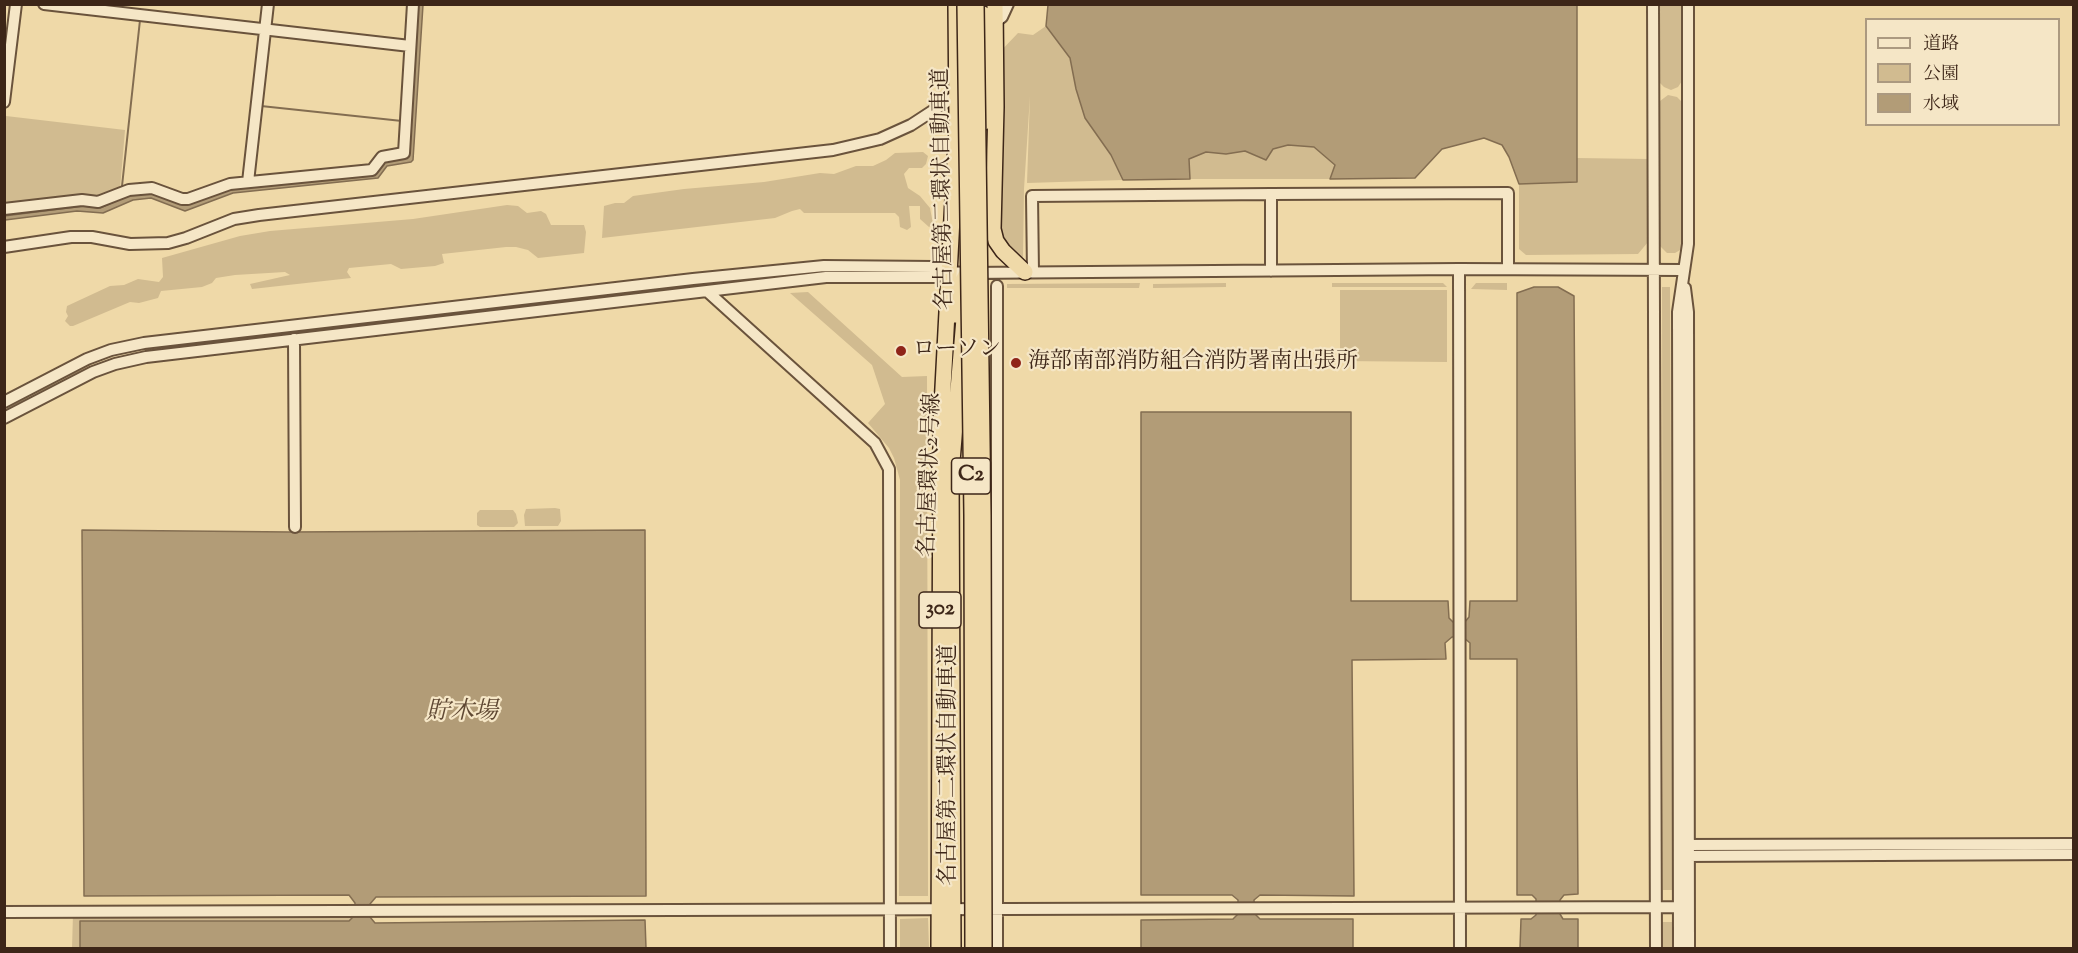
<!DOCTYPE html>
<meta charset="utf-8">
<style>
body{margin:0}
#map{position:relative;width:2078px;height:953px;overflow:hidden;background:#efd9a8;font-family:"Sorts Mill Goudy","Noto Serif JP",serif}
canvas{display:block}
.frame{position:absolute;inset:0;border:6px solid #3d2618;pointer-events:none}
.legend{position:absolute;left:1865px;top:18px;width:195px;height:108px;box-sizing:border-box;background:#f5e6c6;border:2px solid #ab9980;margin:0;padding:8px 10px;list-style:none;font-size:18px;color:#3d2618}
.legend li{display:flex;align-items:center;gap:12px;height:30px}
.legend b{width:30px;border:2px solid #ab9980}
</style>
<div id="map">
<canvas width="2078" height="953"></canvas>
<div class="frame"></div>
<ul class="legend">
<li><b style="height:8px;background:#f5e6c6"></b>道路</li>
<li><b style="height:16px;background:#d1bb90"></b>公園</li>
<li><b style="height:16px;background:#b29c77"></b>水域</li>
</ul>
</div>
<script>
const ctx = document.querySelector('canvas').getContext('2d');
ctx.lineJoin = 'round';
function paint(path, color) {
  ctx.fillStyle = color;
  ctx.fill(path, 'evenodd');
}
function poly(rows) {
  const path = new Path2D();
  for (const r of rows) {
    path.moveTo(r[0], r[1]);
    for (let i = 2; i < r.length; i += 2) path.lineTo(r[i], r[i + 1]);
  }
  return path;
}
function stroke(path, color, width, dash) {
  ctx.strokeStyle = color;
  ctx.lineWidth = width;
  ctx.lineCap = dash ? 'butt' : 'round';
  ctx.setLineDash(dash || []);
  ctx.stroke(path);
}
function drawText(font, color, halo, rows, align = 'center') {
  ctx.font = font + ' "Sorts Mill Goudy","Noto Serif JP",serif';
  ctx.lineWidth = 4.5;
  ctx.setLineDash([]);
  ctx.textBaseline = 'middle';
  ctx.strokeStyle = halo;
  ctx.fillStyle = color;
  for (const [text, x, y, turn = 0] of rows) {
    ctx.save();
    ctx.translate(x, y);
    ctx.rotate((+turn || 0) * Math.PI / 180);
    ctx.textAlign = isNaN(turn) ? turn : align;
    if (halo) ctx.strokeText(text, 0, 0);
    ctx.fillText(text, 0, 0);
    ctx.restore();
  }
}
paint(poly([
 [1659,5,1682,5,1682,81,1678,87,1671,90,1664,87,1659,82],
 [1046,26,1069,56,1085,118,1111,155,1123,180,1027,183,1030,96,1024,189,1023,257,1016,256,994,236,996,56,1018,33,1033,35],
 [1668,95,1677,97,1683,103,1682,245,1682,249,1675,253,1667,253,1660,246,1660,101],
 [6,116,125,130,120,189,102,199,5,205,4,134],
 [1288,145,1314,147,1335,165,1330,179,1190,179,1189,159,1206,152,1226,154,1245,151,1265,160,1273,149],
 [923,152,928,156,926,164,922,168,909,168,904,174,908,188,920,196,930,208,933,224,929,227,920,219,920,206,909,206,911,227,907,230,900,227,899,217,895,213,804,213,800,209,792,211,775,218,602,238,604,206,615,203,624,203,633,196,684,189,764,182,820,173,834,174,856,166,873,166,886,160,895,153],
 [1577,158,1648,159,1648,242,1638,254,1526,255,1519,249,1519,184,1577,182],
 [507,205,518,206,527,213,541,211,546,214,551,225,584,225,586,232,584,253,538,258,528,250,516,247,506,247,442,254,444,263,435,266,401,269,391,264,349,268,347,272,351,278,252,289,250,284,290,275,285,272,235,275,216,278,212,283,202,287,161,291,158,298,139,303,130,302,73,326,70,326,65,321,68,316,66,312,67,306,110,286,124,285,138,279,159,282,163,277,162,258,240,236,270,231,413,219],
 [1140,283,1139,288,1007,288,1007,284],
 [1226,283,1226,287,1153,288,1153,284],
 [1332,283,1443,283,1447,287,1332,287],
 [1476,283,1507,283,1507,290,1471,289],
 [1662,287,1670,287,1673,890,1663,890],
 [1340,290,1447,290,1447,362,1340,361],
 [808,292,902,377,927,376,928,896,899,896,900,480,894,458,889,448,868,423,885,404,872,365,790,293],
 [555,508,560,509,561,521,558,526,525,526,524,515,526,509],
 [480,510,513,510,516,514,518,523,514,527,480,527,477,525,477,513],
 [73,914,354,916,349,921,80,921,80,948,72,948],
 [928,918,929,948,900,948,900,919],
 [1662,922,1672,922,1672,948,1662,948]
]), '#d1bb90');
const water = poly([
 [417,5,423,5,413,160,411,162,387,166,378,178,233,193,185,211,151,198,133,200,103,213,77,211,5,220,4,216,84,206,100,208,132,194,151,192,183,203,231,189,375,173,385,160,407,156,417,5],
 [1048,5,1577,5,1577,182,1519,184,1509,157,1502,145,1484,138,1442,149,1415,178,1330,179,1335,165,1314,147,1288,145,1273,149,1266,160,1245,151,1226,154,1206,152,1189,159,1190,179,1123,180,1111,155,1085,118,1076,89,1070,58,1046,26,1048,5],
 [1534,287,1558,287,1574,296,1578,894,1564,895,1560,900,1560,914,1563,919,1578,919,1578,948,1520,948,1521,919,1531,919,1536,915,1536,899,1532,895,1517,895,1517,659,1470,659,1470,643,1463,637,1452,637,1445,643,1446,659,1352,660,1354,896,1260,895,1254,900,1255,914,1260,919,1353,919,1353,948,1141,948,1141,920,1233,919,1238,914,1238,900,1232,895,1141,895,1141,412,1351,412,1351,601,1448,601,1449,618,1454,623,1464,623,1469,617,1470,601,1517,601,1517,293,1534,287],
 [82,530,290,532,645,530,646,896,376,897,370,904,370,917,375,923,645,920,646,948,80,948,80,921,349,921,354,916,355,903,349,895,84,896,82,530]
]);
paint(water, '#b29c77');
stroke(water, '#836d51', 1.5);
stroke(poly([
 [261,106,402,121],
 [122,186,140,20]
]), '#836d51', 2);
const minor = poly([
 [44,4,410,46],
 [1653,4,1656,948],
 [995,22,1002,17,1008,4],
 [4,102,16,4],
 [248,182,268,4],
 [1271,194,1271,271],
 [4,209,82,200,98,202,129,190,152,188,182,199,188,199,230,184,372,170,382,157,404,153,413,4],
 [4,247,71,237,92,237,130,244,168,243,186,238,234,219,259,215,833,150,880,139,911,125,957,95],
 [1459,269,1460,948],
 [1033,272,1032,196,1271,194,1508,193,1508,269],
 [997,286,997,948],
 [1685,288,1688,312,1689,948],
 [708,292,875,443,889,469,890,948],
 [294,339,295,527],
 [4,402,87,359,111,350,144,343,693,279,824,266,934,267,948,272,967,273,1459,269,1684,270],
 [4,418,93,372,115,364,146,357,826,277,934,277,948,272],
 [1682,845,2074,844],
 [1684,856,2074,854],
 [4,912,1679,907],
 [1679,948,1678,312,1688,244,1688,4]
]);
const highway = poly([
 [995,4,996,107,993,229,996,241,1003,251,1025,272],
 [983,14,984,122],
 [955,315,959,288,967,273],
 [939,948,941,425,957,124,956,4],
 [953,948,951,473,964,319]
]);
stroke(minor, '#6a533c', 14);
stroke(highway, '#3d2618', 18);
stroke(minor, '#f5e6c6', 10);
stroke(highway, '#efd9a8', 15);
const highwayBridge = poly([
 [965,4,972,515,973,948],
 [976,4,983,515,984,948]
]);
stroke(highwayBridge, '#3d2618', 18, []);
stroke(highwayBridge, '#efd9a8', 15);
for (const [x, y, r, color] of [
 [901,351,6,"#8f2418"],
 [1016,363,6,"#8f2418"]
]) {
  const dot = new Path2D();
  dot.arc(x, y, r, 0, 2 * Math.PI);
  ctx.fillStyle = color;
  ctx.fill(dot);
  stroke(dot, '#f5e6c6', 2);
}
for (const [x, y, w] of [
 [971,476,39],
 [940,610,42]
]) {
  const box = new Path2D();
  box.roundRect(x - w / 2, y - 18, w, 36, 4.5);
  ctx.fillStyle = '#f5e6c6';
  ctx.fill(box);
  stroke(box, '#3d2618', 1.5);
}
drawText('bold 21px', '#3d2618', null, [
 ["C2",971,476],
 ["302",940,610]
]);
drawText('22px', '#3d2618', '#f5e6c6', [
 ["名古屋第二環状自動車道",945,189,-91],
 ["名古屋環状2号線",932,475,-88],
 ["名古屋第二環状自動車道",950,765,-90]
]);
drawText('22px', '#3d2618', '#f5e6c6', [
 ["ローソン",913,351],
 ["海部南部消防組合消防署南出張所",1028,363]
], 'left');
drawText('italic 24px', '#604934', '#f5e6c6', [
 ["貯木場",462,714]
]);
</script>
